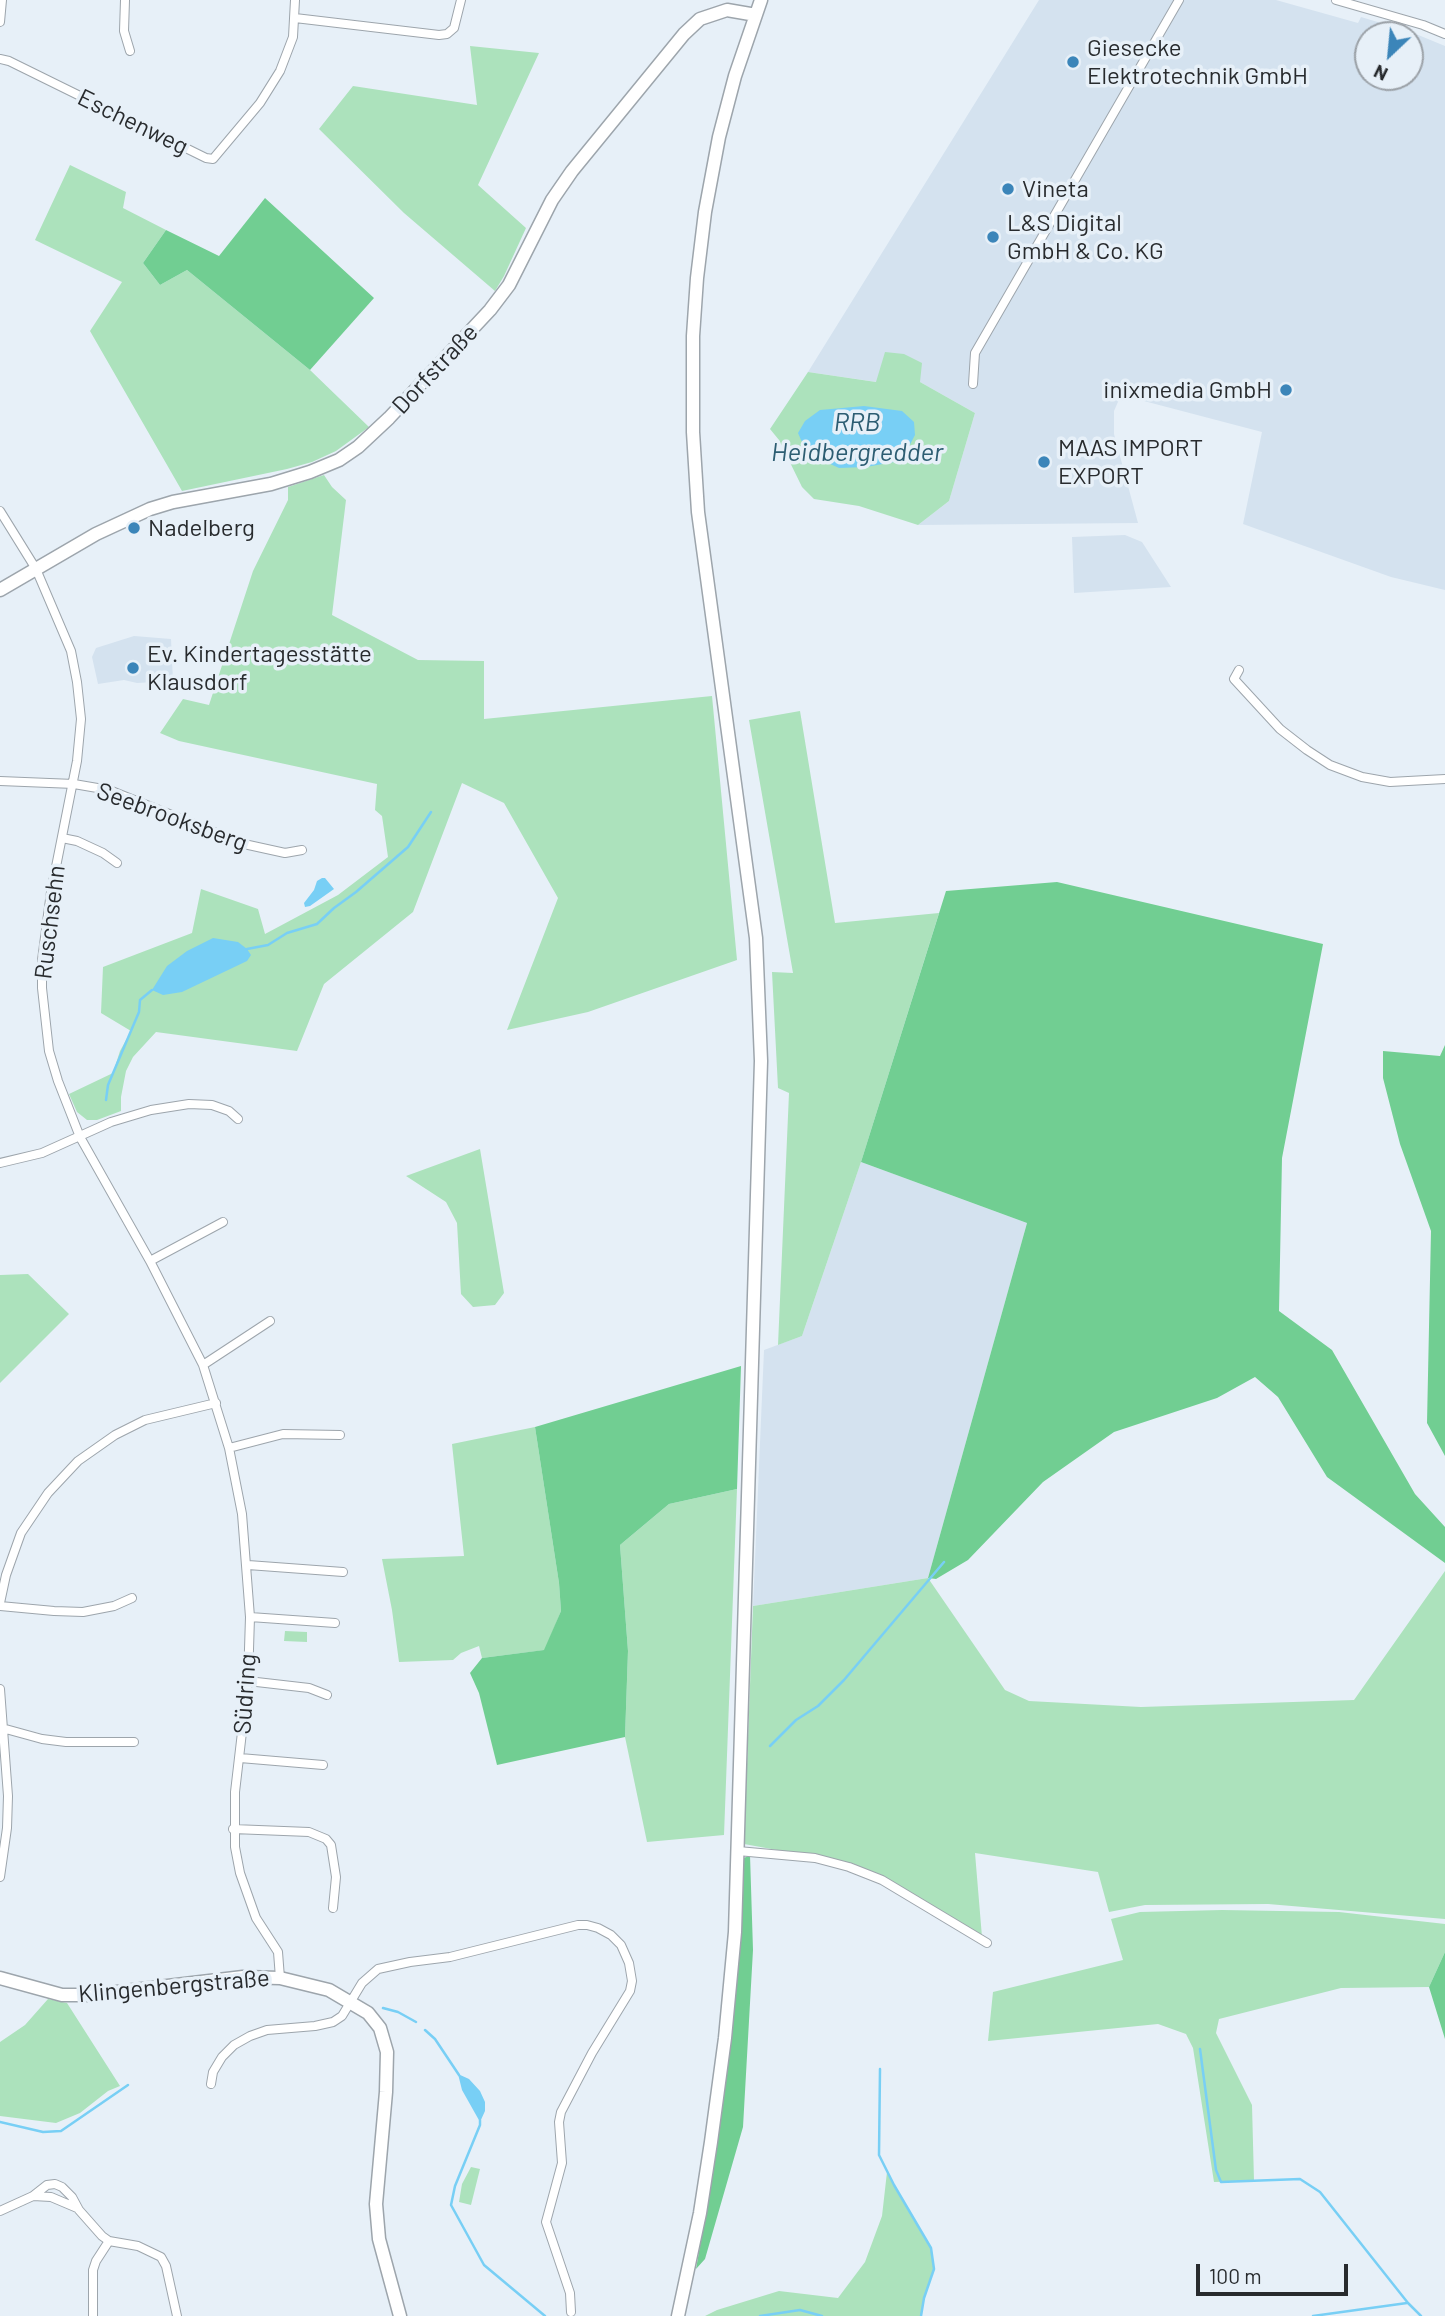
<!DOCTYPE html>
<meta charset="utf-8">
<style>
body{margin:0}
#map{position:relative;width:1445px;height:2316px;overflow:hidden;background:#e7f0f8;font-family:Barlow,sans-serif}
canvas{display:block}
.north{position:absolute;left:1354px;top:21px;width:70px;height:70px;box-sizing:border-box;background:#e7f0f8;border:2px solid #9ba1a7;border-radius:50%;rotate:206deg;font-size:19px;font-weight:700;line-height:28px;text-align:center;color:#282b2e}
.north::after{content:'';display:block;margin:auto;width:24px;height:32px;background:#3b85b9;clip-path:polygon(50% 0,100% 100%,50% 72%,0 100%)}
.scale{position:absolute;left:1196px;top:2264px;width:152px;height:32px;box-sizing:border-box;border:4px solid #282b2e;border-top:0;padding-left:9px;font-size:21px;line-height:24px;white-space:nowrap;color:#282b2e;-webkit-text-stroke:5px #e7f0f8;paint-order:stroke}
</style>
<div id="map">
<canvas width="1445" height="2316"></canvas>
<div class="north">N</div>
<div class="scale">100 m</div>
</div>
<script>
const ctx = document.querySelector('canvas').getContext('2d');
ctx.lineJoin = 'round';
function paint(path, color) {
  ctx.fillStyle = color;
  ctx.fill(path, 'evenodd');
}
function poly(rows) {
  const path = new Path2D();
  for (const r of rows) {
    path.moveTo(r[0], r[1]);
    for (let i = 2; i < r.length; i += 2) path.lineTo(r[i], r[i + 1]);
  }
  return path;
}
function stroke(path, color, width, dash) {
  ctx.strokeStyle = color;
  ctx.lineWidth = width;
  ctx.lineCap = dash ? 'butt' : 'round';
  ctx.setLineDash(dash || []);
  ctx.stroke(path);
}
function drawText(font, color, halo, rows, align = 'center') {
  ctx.font = font + ' Barlow,sans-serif';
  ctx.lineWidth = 7;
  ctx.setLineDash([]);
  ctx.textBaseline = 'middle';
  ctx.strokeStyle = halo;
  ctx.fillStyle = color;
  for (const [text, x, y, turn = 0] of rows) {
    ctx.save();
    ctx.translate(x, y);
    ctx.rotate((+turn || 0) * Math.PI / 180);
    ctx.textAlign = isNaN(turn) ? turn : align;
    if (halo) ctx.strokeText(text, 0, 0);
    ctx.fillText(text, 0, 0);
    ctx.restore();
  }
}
paint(poly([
 [1039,0,1276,0,1358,23,1361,17,1411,32,1445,46,1445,590,1391,577,1243,524,1262,432,1121,395,1114,411,1114,434,1138,523,918,525,949,501,975,413,920,382,877,382,808,372],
 [1368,35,1410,35,1410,77,1368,77],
 [1125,535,1142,542,1171,587,1074,593,1072,537],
 [134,636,171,639,173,681,137,683,124,680,98,684,92,657,96,648],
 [861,1162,1027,1223,928,1578,753,1606,764,1350,802,1336]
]), '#d4e2ef');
paint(poly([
 [470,46,539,53,478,185,526,228,504,276,495,291,404,213,319,129,353,86,477,105],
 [70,165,126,192,123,208,166,230,143,263,160,285,187,270,310,370,369,427,336,451,312,462,287,469,182,491,90,331,122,282,35,240],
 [885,352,904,354,922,363,920,382,975,413,949,501,918,525,859,506,814,499,802,487,779,440,770,429,808,372,876,382],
 [324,475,332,487,346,500,332,615,418,660,484,661,484,719,712,696,737,960,588,1012,507,1030,558,898,504,803,462,783,413,912,324,984,297,1051,156,1032,133,1057,126,1071,121,1097,121,1111,97,1120,87,1120,77,1112,69,1094,113,1073,120,1051,131,1031,101,1013,103,967,192,933,201,889,258,909,265,934,338,895,388,857,382,816,375,810,377,784,179,741,160,733,183,699,209,705,253,571,288,500,288,487],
 [800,711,835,923,939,913,861,1162,802,1336,778,1345,789,1093,778,1088,772,972,793,973,749,720],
 [480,1149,504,1293,495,1305,473,1307,461,1294,457,1223,446,1202,406,1176],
 [28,1274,69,1314,0,1383,0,1275],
 [535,1427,559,1583,561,1611,545,1650,482,1658,479,1646,461,1653,453,1660,399,1662,392,1610,382,1559,464,1556,452,1444],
 [737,1489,724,1835,647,1842,625,1737,628,1651,620,1545,669,1504],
 [1445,1571,1445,1919,1268,1904,1145,1905,1109,1912,1098,1872,975,1853,982,1937,882,1877,854,1864,744,1844,753,1606,928,1578,1005,1690,1029,1701,1141,1707,1354,1700],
 [285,1631,307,1632,307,1642,284,1641],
 [1222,1910,1339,1912,1445,1924,1445,1952,1429,1987,1341,1988,1219,2019,1216,2033,1252,2105,1254,2181,1214,2182,1193,2048,1186,2034,1158,2024,988,2041,993,1992,1123,1960,1111,1919,1140,1912],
 [48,1999,67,2003,120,2086,108,2091,80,2113,56,2123,0,2116,0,2042,25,2025],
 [471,2167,480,2169,471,2205,459,2202,462,2184],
 [887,2172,931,2248,934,2269,924,2298,921,2316,705,2316,717,2310,779,2291,838,2298,865,2262,882,2216]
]), '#ace2bc');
paint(poly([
 [265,198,374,298,310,370,187,270,160,285,143,263,166,230,219,256],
 [1057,882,1323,944,1282,1158,1279,1311,1332,1350,1415,1494,1445,1527,1445,1563,1327,1477,1278,1397,1255,1377,1217,1398,1114,1432,1043,1482,968,1560,936,1579,928,1578,1027,1223,861,1162,946,891],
 [1445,1045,1445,1456,1427,1423,1431,1231,1400,1144,1383,1078,1383,1051,1440,1056],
 [741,1366,737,1489,669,1504,620,1545,628,1651,625,1737,497,1765,479,1693,470,1673,482,1658,544,1650,561,1611,559,1583,535,1427],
 [750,1855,753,1950,743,2127,705,2259,696,2269,715,2157,739,1926,744,1858],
 [1445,1952,1445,2039,1429,1987]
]), '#71ce92');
paint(poly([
 [864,406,902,411,914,422,915,435,904,456,894,462,866,467,839,468,813,456,801,440,798,433,805,421,820,410],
 [322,878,325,878,334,889,310,906,305,907,304,903,314,890,317,881],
 [213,938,238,942,247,949,251,955,247,961,182,992,163,995,152,990,167,966,187,951],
 [458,2074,469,2079,480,2091,485,2102,485,2111,480,2122,462,2090]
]), '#78cff5');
stroke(poly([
 [247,949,268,945,287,933,317,924,334,908,356,892,408,847,431,812],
 [106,1100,108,1085,139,1012,140,1000,152,990],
 [770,1746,796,1720,818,1706,844,1680,944,1562],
 [383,2008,398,2012,416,2022],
 [425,2030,435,2039,459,2075],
 [1200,2049,1216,2170,1221,2182,1300,2179,1320,2192,1408,2303,1421,2316],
 [880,2069,879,2155,894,2185,931,2248,934,2269,924,2298,921,2316],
 [480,2120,480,2125,455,2186,451,2205,484,2265,545,2316],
 [0,2122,43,2132,61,2131,128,2085],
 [760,2316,800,2310,822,2316],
 [1313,2316,1407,2303]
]), '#78cff5', 2.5);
const street = poly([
 [125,0,124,31,130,51],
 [1336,0,1423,25,1445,34],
 [295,18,439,35,447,34,454,28,461,0],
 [0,22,2,0],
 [0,59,9,61,206,158,213,159,260,103,280,71,293,37,295,0],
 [973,384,975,353,1179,0],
 [0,511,36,569,71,651,77,682,81,719,77,761,51,892,42,960,42,988,49,1051,58,1081,80,1137,150,1261,203,1365,229,1448,242,1514,250,1617,248,1681,235,1792,235,1847,240,1873,256,1918,278,1952,280,1978],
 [1239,670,1234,679,1280,729,1307,750,1330,765,1362,777,1390,782,1445,779],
 [0,781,74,784,109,790,244,844,285,853,302,850],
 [62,838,77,841,103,853,117,863],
 [0,1163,42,1153,111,1122,151,1110,189,1104,212,1105,229,1111,238,1119],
 [150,1261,223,1222],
 [203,1365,270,1321],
 [229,1448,283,1434,340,1435],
 [248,1565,343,1572],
 [0,1603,6,1575,21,1533,48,1493,78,1461,115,1435,145,1420,216,1403],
 [0,1606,54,1611,83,1612,114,1606,132,1598],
 [250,1617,335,1623],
 [248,1681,309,1688,327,1695],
 [0,1689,8,1796,7,1828,0,1877],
 [2,1728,42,1739,66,1742,134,1742],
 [240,1758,323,1765],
 [233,1829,309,1832,326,1839,331,1845,336,1877,333,1908],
 [738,1851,815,1858,849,1867,882,1880,987,1943],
 [211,2084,213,2072,222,2057,234,2045,250,2036,267,2030,315,2026,333,2022,342,2016,362,1983,378,1969,410,1962,450,1957,578,1925,587,1925,598,1928,611,1935,621,1945,629,1963,632,1981,630,1991,592,2053,561,2112,559,2122,562,2163,546,2222,570,2293,571,2312],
 [33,2196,51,2197,77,2208],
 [0,2211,33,2196,47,2185,55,2184,62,2187,72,2197,79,2210,102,2236,109,2241,138,2246,161,2257,166,2266,177,2316],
 [93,2316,93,2270,96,2261,109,2241]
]);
const secondary = poly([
 [0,590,96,534,150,509,173,502,271,484,310,472,339,460,358,447,389,418,490,310,509,285,552,200,572,171,684,34,700,19,727,10,756,15],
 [0,1978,62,1995,92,1995,243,1977,280,1978,329,1990,368,2013,380,2028,387,2052,386,2092,376,2204,379,2239,400,2316],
 [678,2316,700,2213,711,2142,725,2038,735,1932,761,1061,756,938,698,512,693,432,693,336,697,278,705,212,719,137,735,76,761,0]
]);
stroke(street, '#9da5ac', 10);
stroke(secondary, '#9da5ac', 15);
stroke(street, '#fff', 8);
stroke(secondary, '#fff', 12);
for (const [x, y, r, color] of [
 [1073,62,7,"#3b85b9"],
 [1008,189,7,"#3b85b9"],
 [993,237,7,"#3b85b9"],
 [1286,390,7,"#3b85b9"],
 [1044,462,7,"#3b85b9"],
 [134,528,7,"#3b85b9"],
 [133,668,7,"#3b85b9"]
]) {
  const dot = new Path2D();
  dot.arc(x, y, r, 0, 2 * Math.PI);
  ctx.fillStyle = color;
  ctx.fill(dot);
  stroke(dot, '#e7f0f8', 2.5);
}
drawText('24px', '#282b2e', '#e7f0f8', [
 ["Giesecke",1087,48],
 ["Elektrotechnik GmbH",1087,76],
 ["Vineta",1022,189],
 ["L&S Digital",1007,223],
 ["GmbH & Co. KG",1007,251],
 ["inixmedia GmbH",1272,390,"right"],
 ["MAAS IMPORT",1058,448],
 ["EXPORT",1058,476],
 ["Nadelberg",148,528],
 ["Ev. Kindertagesstätte",147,654],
 ["Klausdorf",147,682]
], 'left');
drawText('24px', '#282b2e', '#e7f0f8', [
 ["Eschenweg",133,122,26],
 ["Dorfstraße",435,369,-47],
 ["Seebrooksberg",172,817,20],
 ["Ruschsehn",50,922,-83],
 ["Südring",245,1694,-86],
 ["Klingenbergstraße",174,1986,-5]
]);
drawText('italic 26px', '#2d5d72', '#e7f0f8', [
 ["RRB",857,422],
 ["Heidbergredder",857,452]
]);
</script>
